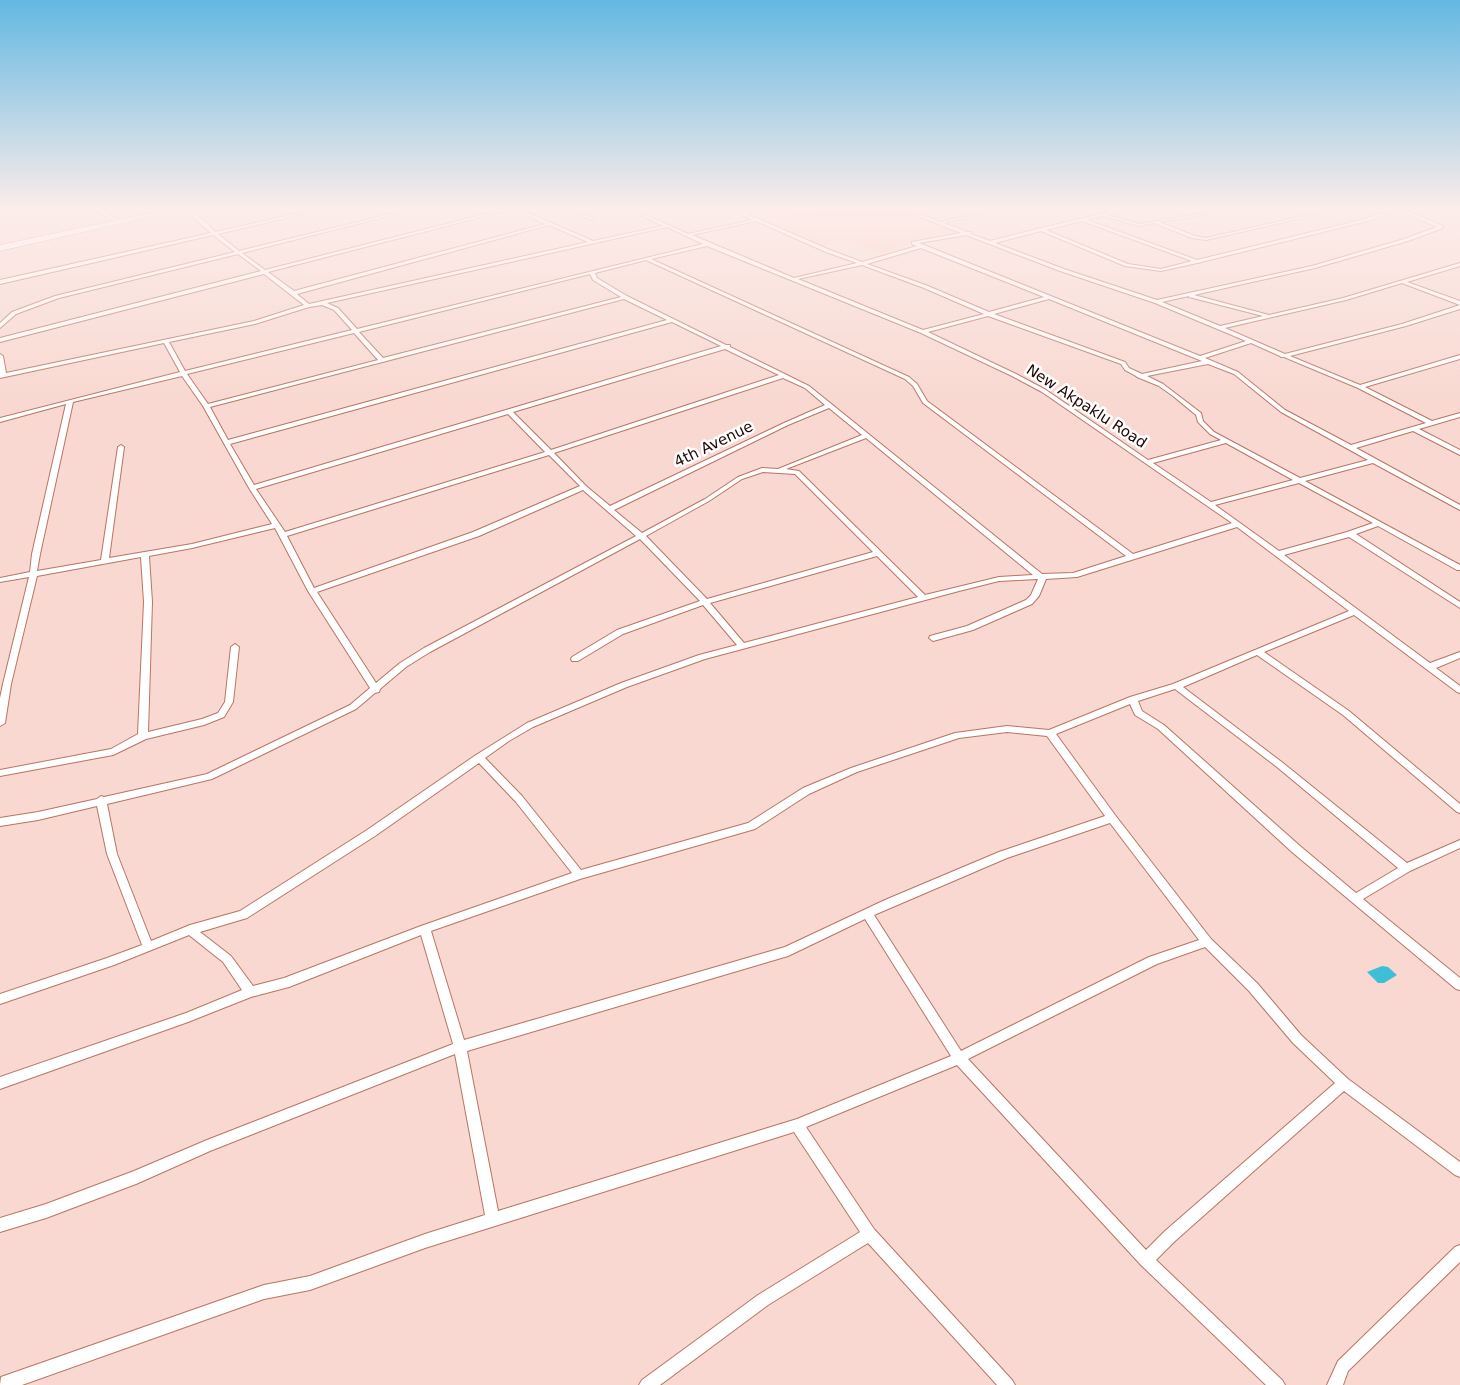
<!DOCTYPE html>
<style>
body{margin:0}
canvas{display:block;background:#f8d8d1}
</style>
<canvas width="1460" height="1385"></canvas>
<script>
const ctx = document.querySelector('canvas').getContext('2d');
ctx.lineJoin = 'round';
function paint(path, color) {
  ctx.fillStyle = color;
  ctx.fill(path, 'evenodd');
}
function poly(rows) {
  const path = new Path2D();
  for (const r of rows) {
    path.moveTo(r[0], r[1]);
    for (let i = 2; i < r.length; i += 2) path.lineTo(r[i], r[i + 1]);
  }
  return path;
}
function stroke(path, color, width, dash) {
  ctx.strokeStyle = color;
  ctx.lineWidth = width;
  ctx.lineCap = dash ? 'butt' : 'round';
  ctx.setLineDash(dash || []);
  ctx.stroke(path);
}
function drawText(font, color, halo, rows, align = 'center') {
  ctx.font = font + ' "DejaVu Sans",sans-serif';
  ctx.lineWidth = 5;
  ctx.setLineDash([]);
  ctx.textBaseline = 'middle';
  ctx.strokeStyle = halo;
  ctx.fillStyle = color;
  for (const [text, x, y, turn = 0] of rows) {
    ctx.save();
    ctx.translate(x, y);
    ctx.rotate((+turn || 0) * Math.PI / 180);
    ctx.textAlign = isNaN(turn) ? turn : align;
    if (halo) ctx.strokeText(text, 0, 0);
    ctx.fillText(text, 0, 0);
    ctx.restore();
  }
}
paint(poly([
 [820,208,900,208,961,233,911,241,904,246,881,254,845,240,824,246,765,220]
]), '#ffcbbe');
paint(poly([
 [1382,966,1388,967,1397,975,1384,983,1378,983,1367,972]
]), '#3dbfd8');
const street = poly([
 [12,208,16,208,18,213,14,213,12,208],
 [182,208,186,208,207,223,215,232,322,208,329,208,218,234,239,251,415,208,421,208,242,253,265,270,509,208,517,208,593,241,663,226,626,208,631,208,688,234,752,220,727,208,732,208,741,212,767,208,745,213,830,250,862,262,917,246,912,244,912,242,961,233,898,208,903,208,941,222,1003,208,1010,208,944,223,967,232,971,232,971,234,990,241,1037,229,1039,228,1041,228,1126,208,1132,208,1108,215,1139,224,1231,208,1239,208,1237,209,1159,222,1195,236,1206,238,1339,208,1346,208,1206,240,1192,238,1154,223,1139,226,1103,216,1087,220,1197,260,1365,219,1394,209,1394,208,1399,208,1443,226,1443,228,1408,241,1315,268,1194,295,1269,315,1343,298,1460,263,1460,266,1407,282,1460,301,1460,305,1402,283,1346,300,1225,328,1285,354,1402,324,1460,305,1460,309,1406,326,1290,356,1360,385,1460,355,1460,359,1365,387,1432,421,1460,413,1460,417,1419,429,1460,450,1460,455,1413,431,1356,448,1460,505,1460,510,1373,463,1305,481,1460,565,1460,570,1457,570,1378,526,1356,534,1460,602,1460,608,1349,537,1284,555,1430,663,1460,652,1460,658,1436,668,1460,686,1460,693,1457,692,1354,615,1264,652,1349,711,1460,804,1460,813,1457,812,1343,715,1257,655,1183,687,1283,763,1407,863,1460,840,1460,848,1410,871,1363,899,1460,978,1460,990,1456,989,1292,852,1158,729,1135,715,1130,704,1056,734,1115,815,1211,939,1257,983,1301,1035,1348,1079,1460,1162,1460,1177,1455,1175,1344,1091,1175,1241,1156,1260,1282,1380,1285,1385,1266,1385,1141,1265,957,1065,806,1127,874,1229,1012,1380,1015,1385,997,1385,868,1243,768,1305,660,1385,639,1385,642,1380,758,1295,860,1232,794,1132,425,1248,310,1290,264,1299,22,1385,0,1385,1,1377,264,1285,310,1276,425,1234,485,1215,455,1054,210,1151,136,1184,46,1218,0,1232,0,1218,46,1204,134,1171,207,1140,453,1044,421,935,289,987,251,997,188,1022,0,1089,0,1077,186,1013,242,990,223,962,189,935,114,965,0,1004,0,994,107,958,142,945,107,854,97,806,38,820,0,826,0,818,38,812,97,799,101,796,104,797,207,774,350,705,370,688,308,591,275,528,192,548,149,556,152,602,148,732,202,719,218,713,225,702,231,647,235,644,239,647,233,702,224,717,204,725,146,739,113,755,0,776,0,770,111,749,138,734,144,602,141,557,37,576,11,684,5,723,0,726,0,698,3,684,29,577,0,582,0,578,30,572,32,554,66,404,0,422,0,418,180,372,164,343,0,378,0,354,3,356,6,373,254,321,304,305,264,274,0,342,0,338,261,271,238,254,59,298,16,314,0,328,0,323,12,312,55,296,235,252,213,235,0,284,0,280,211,233,182,208],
 [513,209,545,224,294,291,268,272,513,209],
 [1398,210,1437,227,1404,239,1312,266,1157,300,1064,269,995,243,1041,231,1125,266,1161,271,1197,263,1199,263,1201,262,1368,221,1398,210],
 [756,221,826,252,857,263,794,278,692,235,756,221],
 [1082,221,1192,261,1161,269,1128,264,1046,230,1082,221],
 [549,225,588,242,309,304,297,294,549,225],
 [667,227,703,244,357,329,338,308,327,303,667,227],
 [966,235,1060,271,1155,303,1246,341,1200,356,919,243,966,235],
 [707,246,921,333,1012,376,1042,392,1232,523,1133,554,927,401,917,384,909,377,651,259,707,246],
 [921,248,1044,297,989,312,928,286,867,264,921,248],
 [646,260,905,379,913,386,923,403,1126,556,1073,573,1042,574,809,386,730,347,730,345,726,345,627,296,597,278,595,273,646,260],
 [862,265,924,288,984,314,923,330,798,279,862,265],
 [590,274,593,280,621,297,383,358,359,332,590,274],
 [1189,296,1189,297,1263,316,1220,326,1162,302,1189,296],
 [624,299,667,320,228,440,210,407,624,299],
 [1049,299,1202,361,1142,374,1129,368,1125,362,994,314,1049,299],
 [322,305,334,310,352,330,185,371,169,342,255,324,309,307,322,305],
 [988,316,1121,364,1125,370,1136,376,1137,377,1159,386,1173,396,1196,415,1198,422,1210,434,1221,440,1148,460,1046,390,1016,374,928,332,988,316],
 [672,322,721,346,254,485,230,444,672,322],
 [354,333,378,360,208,404,187,374,354,333],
 [1251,343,1280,356,1281,357,1284,357,1358,388,1426,423,1351,445,1285,410,1238,372,1205,358,1251,343],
 [725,349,779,375,551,450,513,412,725,349],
 [1208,364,1234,374,1281,412,1368,460,1300,478,1214,432,1203,421,1201,413,1163,384,1147,376,1208,364],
 [182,376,203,406,249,488,272,524,192,544,109,558,124,447,121,445,118,447,101,560,37,571,40,554,73,402,182,376],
 [783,378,805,388,825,405,784,423,610,506,586,486,554,453,783,378],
 [829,408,862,435,778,469,762,468,738,477,705,499,642,533,614,510,788,425,829,408],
 [508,414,545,452,285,532,256,489,508,414],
 [866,438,1033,575,999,577,925,595,799,471,786,469,866,438],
 [1226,443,1293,480,1211,502,1153,463,1226,443],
 [549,455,580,486,473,532,314,588,287,536,549,455],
 [763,472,795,474,873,552,707,599,646,536,709,501,742,479,763,472],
 [1299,483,1373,523,1347,532,1279,551,1215,505,1299,483],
 [583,490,636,536,424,648,400,663,376,683,317,592,479,536,583,490],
 [1237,527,1349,611,1173,684,1130,697,1049,730,1007,726,955,733,851,768,803,788,748,823,581,870,522,796,485,758,509,741,533,727,627,687,705,659,959,591,999,581,1038,579,1031,595,1026,600,967,626,930,636,929,638,933,641,973,630,1032,604,1039,596,1046,579,1077,577,1237,527],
 [640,539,700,601,617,630,572,657,571,659,572,661,578,661,623,634,703,605,737,645,699,655,621,683,527,723,476,755,367,830,240,911,190,925,151,941,117,854,107,804,212,779,356,709,375,693,379,692,380,689,406,667,430,652,640,539],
 [877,556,918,597,744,643,710,603,877,556],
 [1175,689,1277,767,1398,868,1356,893,1300,846,1164,725,1142,711,1138,701,1175,689],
 [1007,732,1047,736,1105,816,999,852,885,900,785,947,464,1040,431,931,580,879,755,829,809,794,857,772,959,738,1007,732],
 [479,763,516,802,572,873,421,926,284,978,253,986,231,956,200,932,247,918,375,836,479,763],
 [1110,823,1199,940,1149,957,961,1051,874,915,1007,858,1110,823],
 [865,919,951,1056,797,1119,498,1211,467,1051,788,956,865,919],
 [1205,947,1249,991,1293,1043,1335,1083,1165,1231,1146,1250,968,1059,1157,964,1205,947],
 [568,208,573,208,595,219,591,220,568,208],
 [1460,1245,1460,1262,1348,1371,1343,1385,1327,1385,1338,1361,1455,1247,1460,1245]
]);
const secondary = poly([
 [92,208,99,208,122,222,116,223,92,208]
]);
const highway = poly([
 [174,208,189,208,0,251,0,245,174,208]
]);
stroke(street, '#ba7463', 2);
stroke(secondary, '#ba7463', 2);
stroke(highway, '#ba7463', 1);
paint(street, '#fff');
paint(secondary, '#fff');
paint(highway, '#fff');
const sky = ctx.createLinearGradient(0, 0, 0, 402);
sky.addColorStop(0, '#63b8e2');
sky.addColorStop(0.52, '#fcedea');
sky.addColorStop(1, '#fcedea00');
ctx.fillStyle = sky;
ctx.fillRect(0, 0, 1460, 402);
drawText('15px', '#1f0603', '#fff', [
 ["New Akpaklu Road",1086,407,33],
 ["4th Avenue",714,445,-26]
]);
</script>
